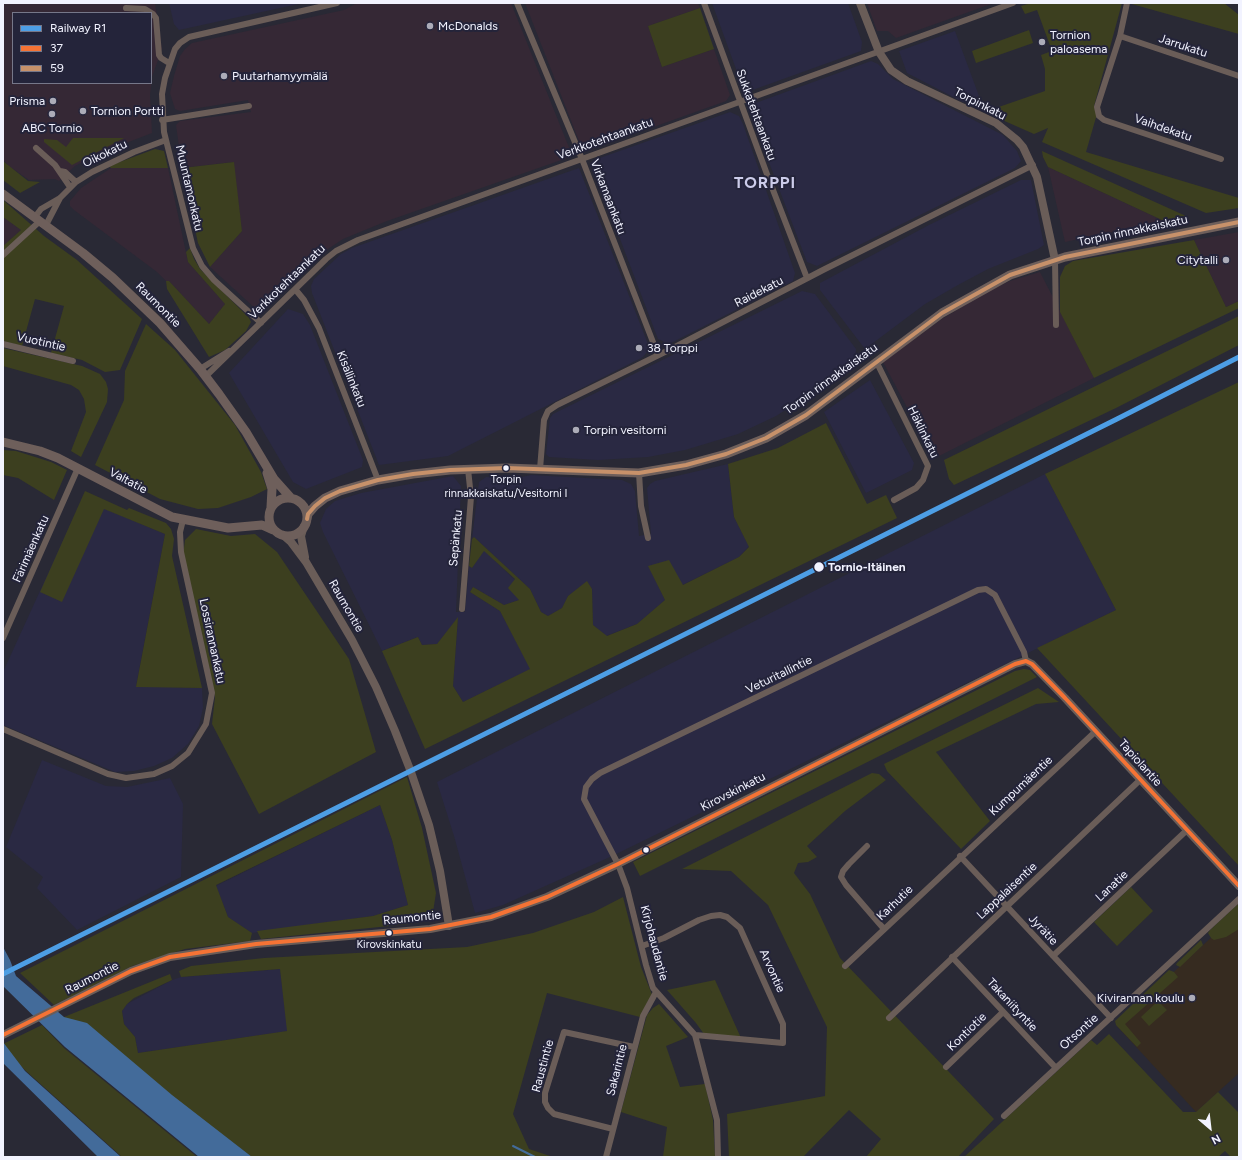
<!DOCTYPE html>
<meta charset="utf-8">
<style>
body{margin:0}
#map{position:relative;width:1242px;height:1160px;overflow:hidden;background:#292935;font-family:Figtree,sans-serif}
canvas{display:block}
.frame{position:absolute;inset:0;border:4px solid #f2f3ff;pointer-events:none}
.legend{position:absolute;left:12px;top:12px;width:140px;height:72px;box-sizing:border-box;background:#24243a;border:1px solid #767789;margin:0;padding:5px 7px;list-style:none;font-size:12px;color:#f2f3ff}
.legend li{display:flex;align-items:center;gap:8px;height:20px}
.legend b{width:20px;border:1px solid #767789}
.north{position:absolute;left:1190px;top:1108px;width:40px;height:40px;-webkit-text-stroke:3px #24243a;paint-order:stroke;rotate:152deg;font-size:11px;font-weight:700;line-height:16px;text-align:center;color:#f2f3ff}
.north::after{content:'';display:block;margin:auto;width:14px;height:18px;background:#f2f3ff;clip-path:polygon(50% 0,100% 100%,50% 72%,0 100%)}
</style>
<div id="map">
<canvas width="1242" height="1160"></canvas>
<div class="frame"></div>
<ul class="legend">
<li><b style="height:5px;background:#4d9ee5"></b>Railway R1</li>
<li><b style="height:5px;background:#f57335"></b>37</li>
<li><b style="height:5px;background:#c7916a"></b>59</li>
</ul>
<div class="north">N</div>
</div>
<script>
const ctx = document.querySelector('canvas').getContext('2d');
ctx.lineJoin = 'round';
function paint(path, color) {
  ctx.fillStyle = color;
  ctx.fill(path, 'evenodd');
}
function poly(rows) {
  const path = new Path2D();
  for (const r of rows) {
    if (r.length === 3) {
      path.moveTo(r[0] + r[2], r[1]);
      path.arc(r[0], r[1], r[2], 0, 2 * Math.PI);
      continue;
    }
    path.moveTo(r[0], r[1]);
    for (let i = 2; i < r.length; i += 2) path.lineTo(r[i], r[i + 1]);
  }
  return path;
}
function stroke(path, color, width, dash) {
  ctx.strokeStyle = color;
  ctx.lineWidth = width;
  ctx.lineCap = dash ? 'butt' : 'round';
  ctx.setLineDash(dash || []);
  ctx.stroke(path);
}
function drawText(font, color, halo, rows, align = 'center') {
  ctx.font = font + ' Figtree,sans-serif';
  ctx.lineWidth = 4;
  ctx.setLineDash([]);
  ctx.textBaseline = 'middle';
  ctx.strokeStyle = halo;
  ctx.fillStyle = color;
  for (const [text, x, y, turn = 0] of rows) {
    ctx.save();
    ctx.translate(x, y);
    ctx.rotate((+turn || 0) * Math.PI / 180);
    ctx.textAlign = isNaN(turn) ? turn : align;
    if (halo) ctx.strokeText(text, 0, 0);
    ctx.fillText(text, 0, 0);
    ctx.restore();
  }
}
paint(poly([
 [3,3,155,3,162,49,152,77,150,95,152,133,100,153,75,166,59,181,55,179,29,180,9,166,3,160],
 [13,13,151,13,151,83,13,83],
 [357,3,511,3,570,150,567,158,387,221,343,239,328,249,263,310,257,310,210,267,242,231,233,162,182,168,176,125,180,121,251,112,248,100,180,111,175,109,170,93,174,76,180,56,185,49,192,43,344,10],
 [525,3,698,3,700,8,648,26,662,67,714,49,730,95,726,101,589,150,581,146],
 [867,3,994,3,896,38,888,31,877,31],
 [1048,167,1164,221,1065,242],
 [111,168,168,168,188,262,225,304,209,324,169,281,166,281,157,272,74,210,70,206,70,201,81,188],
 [3,217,21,230,3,246],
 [1239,232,1239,301,1226,307,1194,240],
 [1040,272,1094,378,939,456,928,447,883,362,939,321,984,293,1010,281]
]), '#352835');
paint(poly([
 [169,3,303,3,179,30,174,24],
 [712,3,848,3,862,42,861,51,747,92,744,91],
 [955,31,979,96,963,102,907,73,899,51],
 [871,61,878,64,893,79,1003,135,1017,151,1021,161,1015,168,817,266,807,262,749,110,750,105],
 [730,112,739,116,743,124,795,273,793,281,669,344,658,339,592,165,594,160],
 [579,168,648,344,647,352,643,357,448,456,379,465,312,293,311,286,314,279,341,254,352,248],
 [1021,180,1031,180,1044,245,1038,249,988,269,958,285,925,304,865,349,820,290,820,283,929,225],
 [802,291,815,294,856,349,855,359,812,393,776,416,738,434,685,450,648,457,598,460,549,457,546,454,550,418,553,414],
 [288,309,303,314,310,325,363,460,362,467,306,489,293,482,229,373],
 [870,380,914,463,912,470,866,493,824,412],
 [728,464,734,517,749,546,739,557,682,585,649,566,665,600,637,624,606,636,593,625,592,589,587,582,568,596,562,608,548,616,541,612,530,589,474,537,472,539,479,482,486,477,518,478,531,475,622,480,631,484,635,491,639,536,651,534,647,488,650,484,655,481],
 [1045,474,1116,610,610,857,503,905,475,913,454,836,437,782],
 [453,476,461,486,456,612,465,612,469,566,472,568,484,550,515,580,519,600,504,605,473,587,470,592,500,611,531,669,463,702,453,686,458,618,437,644,422,645,418,637,382,651,323,532,320,523,326,509,335,501,361,493],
 [82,499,165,534,136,686,202,688,203,708,199,726,188,744,172,758,154,766,134,771,115,772,3,725,3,672],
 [42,760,106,786,127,787,170,778,183,804,181,877,77,930,37,888,43,877,6,847],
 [380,805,392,840,408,905,373,916,252,933,228,917,216,886],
 [280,969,288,1031,138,1053,135,1037,124,1024,122,1011,127,1004,172,980,181,977]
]), '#2a2943');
paint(poly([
 [1239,912,1239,1073,1196,1112,1116,1025]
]), '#362b20');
paint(poly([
 [1031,3,1122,3,1094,106,1097,114,1086,152,1239,198,1239,208,1206,213,1042,142,1048,128,1034,134,991,115,993,109,1045,91,1045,69,1041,55,1052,51,1037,10,1025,14,1021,6],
 [1128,3,1224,3,1239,15,1239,34],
 [700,8,714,49,662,67,648,26],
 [1029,30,1033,43,976,63,972,51],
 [73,138,124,138,72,165,44,142,44,139,57,140,66,147],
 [155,149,164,151,168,168,111,168,109,166],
 [1042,151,1186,216,1164,221,1048,167,1043,157],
 [3,161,28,181,40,182,20,193,3,180],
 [234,162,242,231,210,267,198,243,182,168],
 [3,200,44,236,77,260,142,319,120,370,105,372,82,360,51,353,64,306,35,299,22,346,3,341,3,246,21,230,3,217],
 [1194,240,1226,307,1239,301,1239,308,1094,378,1060,312,1060,277,1065,266,1073,261],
 [190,248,194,259,200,269,249,318,251,322,246,331,225,350,209,357,167,289,166,281,169,281,209,324,225,304,188,262,186,252],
 [1239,316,1239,345,1116,408,954,485,949,479,944,460],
 [146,324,175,350,235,425,261,472,267,489,251,497,218,508,198,509,160,499,95,465,124,400,125,371],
 [3,348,82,366,100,374,106,382,108,389,107,402,81,457,71,451,86,412,84,399,79,390,71,385,3,366],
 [1239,382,1239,866,1037,648,1116,610,1045,474],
 [826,423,867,504,886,495,897,518,425,749,382,651,418,637,422,645,437,644,458,617,453,686,463,702,530,669,500,611,470,592,473,587,504,605,519,600,508,588,515,579,484,551,472,568,469,566,472,539,474,537,530,589,541,612,548,616,562,608,568,596,587,581,592,589,593,625,607,636,637,624,665,600,648,566,669,560,683,585,739,557,749,547,734,517,728,464,778,448],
 [3,450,16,451,51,462,67,470,54,500,18,478,3,475],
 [85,491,127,510,129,508,166,523,171,529,174,539,172,556,202,688,136,687,165,534,104,509,62,602,40,592],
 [196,529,231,536,255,534,277,552,349,659,376,752,259,814,212,724,215,697,183,556,185,540],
 [1024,669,1030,670,1037,677,640,876,633,862,1015,671],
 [1038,688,1059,702,1036,704,936,752,990,821,961,849,887,771,884,764],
 [872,773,879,774,886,780,845,811,807,846,817,857,808,862,798,863,794,873,810,894,840,958,994,1119,958,1157,866,1157,881,1139,849,1110,803,1157,729,1157,727,1114,825,1096,827,1027,768,905,731,871,682,869],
 [407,777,422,828,436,893,432,918,409,924,261,939,257,931,373,916,408,905,392,840,380,805,216,885,228,917,252,933,250,941,185,949,132,966,54,1005,20,973],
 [1131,887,1153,911,1117,946,1094,922],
 [623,897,641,967,653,997,648,1001,640,1017,547,993,513,1114,529,1149,553,1157,252,1157,64,1017,170,974,172,980,134,998,127,1004,122,1011,124,1024,135,1037,138,1053,287,1031,280,969,181,977,179,971,191,966,264,958,467,947,533,933,594,912],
 [1239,903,1239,929,1226,937,1214,940,1211,938,1208,933,1210,930],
 [1201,940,1203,945,1180,967,1176,965,1177,963],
 [1169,970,1174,972,1178,977,1125,1024,1141,1043,1137,1047,1116,1025,1115,1021],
 [715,980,741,1038,704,1034,696,1023,667,990],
 [1158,1001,1167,1010,1149,1026,1141,1017],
 [659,1004,688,1037,666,1046,680,1087,705,1084,713,1120,715,1157,663,1157,667,1127,621,1112,647,1015,653,1008],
 [42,1025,64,1048,197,1157,122,1157,26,1071,3,1048,3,1044],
 [1109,1034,1183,1112,1196,1112,1218,1092,1239,1113,1239,1157,1231,1157,1225,1151,1218,1157,964,1157,1091,1040,1097,1045]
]), '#3c3f1f');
paint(poly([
 [3,947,10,960,16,976,64,1017,87,1023,172,1095,252,1157,199,1157,65,1047,3,986],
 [3,1042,25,1071,121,1157,98,1157,3,1063]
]), '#436b9a');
stroke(poly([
 [513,1146,535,1157]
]), '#436b9a', 2);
stroke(poly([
 [517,3,582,159,658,355],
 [704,3,768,177,807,278],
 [1127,3,1120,36,1097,107,1099,116,1104,120,1221,159],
 [126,8,145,9,153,14,156,18,159,55,161,58,169,63],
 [1120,36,1239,76],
 [162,120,249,106],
 [36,148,55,165,70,187],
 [60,171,65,172,76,182],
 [35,217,41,209,60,198,76,182,92,172,134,152,166,140],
 [46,225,60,198],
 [3,255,40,221],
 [1055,260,1056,325],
 [295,289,304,300,319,328,378,480],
 [261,323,214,280,202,266,193,248,164,132,162,94,165,78,175,49,180,43,189,37,337,3],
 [3,344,73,361],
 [876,361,928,466,923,480,916,488,894,500],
 [200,369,229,351],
 [206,376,326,259,336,251,358,240,1013,3],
 [540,469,544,420,548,411,557,405,675,347,823,270,1033,165],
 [639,473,641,506,648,538],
 [462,609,471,497,468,469],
 [3,638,78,468],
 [3,729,108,774,126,778,154,774,172,766,188,753,206,724,212,693,181,552,180,532,183,520],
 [867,846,849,864,843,871,841,877,846,885,884,929],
 [960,856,1111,1018],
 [642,946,664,938,699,920,711,916,720,915,727,917,740,928,783,1024,783,1043,695,1035],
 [1053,956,1186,831],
 [952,957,1056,1068],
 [845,966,1096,731],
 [889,1018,1140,780],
 [946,1067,1003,1012],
 [1004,1116,1239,899],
 [613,1129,554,1114,548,1108,545,1102,545,1093,564,1032,634,1047],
 [606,1157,643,1016,656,992],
 [718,1157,717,1120,695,1035,653,988,646,965,627,888,618,864,584,799,586,787,592,779,600,773,978,590,986,589,995,595,1024,652,1026,661]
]), '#6a5d58', 6);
stroke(poly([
 [860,3,879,52,891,70,907,81,996,123,1017,140,1023,147,1037,177,1055,260],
 [304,526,301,536,305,557],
 [283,535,291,542,306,562,352,640,376,687,395,731,411,772,429,825,440,871,449,926],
 [3,1035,131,971,170,957,256,944,430,929,491,917,547,897,618,864,1015,664,1026,661,1032,664,1065,698,1239,886]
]), '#6a5d58', 8);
stroke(poly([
 [3,194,83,253,113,278,160,323,200,369,219,394,246,432,274,479,291,498],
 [3,442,40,451,58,458,172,517,228,528,262,525,273,530],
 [267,473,272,489,271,507],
 [288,517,19],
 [307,519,308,514,315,506,325,498,340,491,378,480,413,474,450,470,507,468,639,473,686,465,726,454,766,438,806,415,942,313,1010,275,1065,257,1239,222]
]), '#6e5f5b', 9);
stroke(poly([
 [1117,419,1239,357]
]), '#6a6466', 2);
stroke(poly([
 [3,1035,131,971,170,957,256,944,430,929,491,917,547,897,618,864,1015,664,1026,661,1032,664,1065,698,1239,886]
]), '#f57335', 4);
stroke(poly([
 [307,519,308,514,315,506,325,498,340,491,378,480,413,474,450,470,507,468,639,473,686,465,726,454,766,438,806,415,942,313,1010,275,1065,257,1239,222]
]), '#c7916a', 4);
stroke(poly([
 [3,974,1117,419,1239,357]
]), '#4d9ee5', 5);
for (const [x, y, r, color] of [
 [430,26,4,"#acacb8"],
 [1042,42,4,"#acacb8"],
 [224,76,4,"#acacb8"],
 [53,101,4,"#acacb8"],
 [83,111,4,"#acacb8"],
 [52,114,4,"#acacb8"],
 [1226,260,4,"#acacb8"],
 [639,348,4,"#acacb8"],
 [576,430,4,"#acacb8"],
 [506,468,3.5,"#f2f3ff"],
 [819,567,5.5,"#f2f3ff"],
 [646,850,3.5,"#f2f3ff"],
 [389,933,3.5,"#f2f3ff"],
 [1192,998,4,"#acacb8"]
]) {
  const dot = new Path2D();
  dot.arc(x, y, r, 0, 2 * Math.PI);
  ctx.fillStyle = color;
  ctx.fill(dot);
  stroke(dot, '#24243a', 1.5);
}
drawText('11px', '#f2f3ff', '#24243a', [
 ["Torpin",506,480],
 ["rinnakkaiskatu/Vesitorni I",506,494],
 ["Kirovskinkatu",389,945]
]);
drawText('12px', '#f2f3ff', '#24243a', [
 ["McDonalds",438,26],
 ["Tornion",1050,35],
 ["paloasema",1050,49],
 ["Puutarhamyymälä",232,76],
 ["Prisma",45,101,"right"],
 ["Tornion Portti",91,111],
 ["ABC Tornio",52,128,"center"],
 ["Citytalli",1218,260,"right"],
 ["38 Torppi",647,348],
 ["Torpin vesitorni",584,430],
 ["Kivirannan koulu",1184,998,"right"]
], 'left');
drawText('12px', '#f2f3ff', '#24243a', [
 ["Jarrukatu",1183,46,18],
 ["Torpinkatu",980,104,27],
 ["Sukkatehtaankatu",756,115,70],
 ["Vaihdekatu",1163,128,19],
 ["Verkkotehtaankatu",605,139,-20],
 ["Oikokatu",105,154,-26],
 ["Muuntamonkatu",189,188,77],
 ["Virkamaankatu",608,197,69],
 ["Torpin rinnakkaiskatu",1133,231,-12],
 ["Verkkotehtaankatu",287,282,-44],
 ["Raidekatu",759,292,-27],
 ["Raumontie",158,305,45],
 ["Vuotintie",41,342,13],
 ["Kisällinkatu",351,379,68],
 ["Torpin rinnakkaiskatu",831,379,-36],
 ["Häklinkatu",923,432,64],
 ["Valtatie",128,481,28],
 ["Sepänkatu",456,538,-85],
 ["Färimäenkatu",31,549,-66],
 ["Raumontie",346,606,60],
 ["Lossirannankatu",212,641,78],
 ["Veturitallintie",779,675,-26],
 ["Tapiolantie",1140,763,48],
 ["Kumpumäentie",1021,786,-43],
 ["Kirovskinkatu",733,792,-27],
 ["Lanatie",1112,886,-43],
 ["Lappalaisentie",1007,891,-43],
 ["Karhutie",895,903,-44],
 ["Raumontie",412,918,-6],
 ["Jyrätie",1043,930,47],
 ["Kirjohaudantie",654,943,75],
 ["Arvontie",772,971,66],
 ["Raumontie",92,978,-27],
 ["Takaniityntie",1012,1005,47],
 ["Kontiotie",967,1032,-44],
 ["Otsontie",1079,1032,-42],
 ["Raustintie",543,1066,-75],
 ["Sakarintie",617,1070,-76]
]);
drawText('bold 12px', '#f2f3ff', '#24243a', [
 ["Tornio-Itäinen",828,567]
], 'left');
ctx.letterSpacing = '1px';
drawText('bold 16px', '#ccccea', '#24243a', [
 ["TORPPI",765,183]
]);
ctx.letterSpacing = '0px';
</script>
